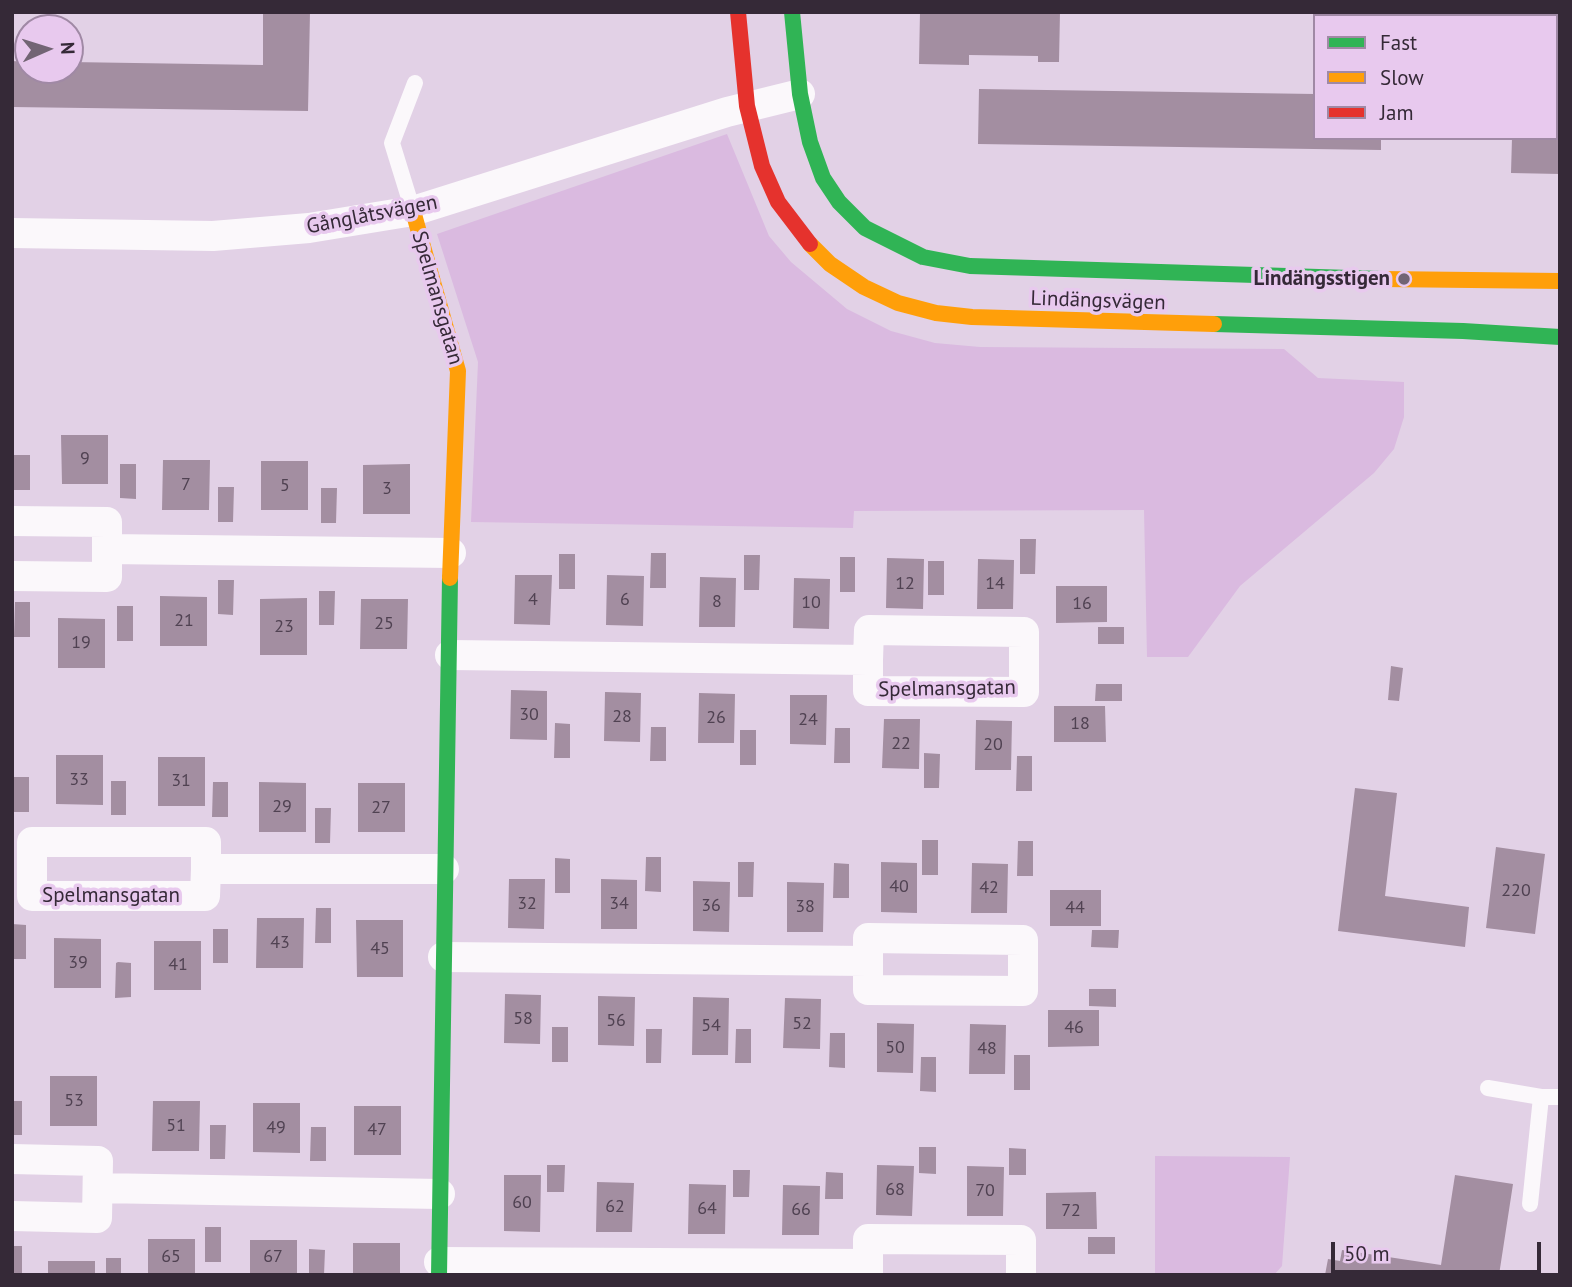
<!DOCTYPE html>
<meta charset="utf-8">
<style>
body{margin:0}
#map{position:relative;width:1572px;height:1287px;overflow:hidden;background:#e2d1e6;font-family:"PT Sans",sans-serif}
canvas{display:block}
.frame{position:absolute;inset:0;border:14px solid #352937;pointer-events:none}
.legend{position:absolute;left:1313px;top:14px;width:245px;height:126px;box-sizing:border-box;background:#e8c9ee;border:2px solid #a089a5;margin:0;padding:9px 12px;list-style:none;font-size:21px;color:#352937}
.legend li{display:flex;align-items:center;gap:14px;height:35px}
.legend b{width:35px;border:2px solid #a089a5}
.north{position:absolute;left:14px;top:14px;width:70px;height:70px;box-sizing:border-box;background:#e8c9ee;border:2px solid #a089a5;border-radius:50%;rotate:87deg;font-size:19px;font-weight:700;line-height:28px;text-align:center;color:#352937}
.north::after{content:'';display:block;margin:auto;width:24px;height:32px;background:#726474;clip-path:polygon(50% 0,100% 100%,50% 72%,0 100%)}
.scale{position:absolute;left:1331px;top:1242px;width:210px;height:32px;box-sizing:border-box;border:4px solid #352937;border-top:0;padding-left:9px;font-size:21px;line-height:24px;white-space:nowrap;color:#352937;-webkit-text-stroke:5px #e8c9ee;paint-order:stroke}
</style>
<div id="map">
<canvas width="1572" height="1287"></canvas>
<div class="frame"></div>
<ul class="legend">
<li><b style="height:9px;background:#30b455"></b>Fast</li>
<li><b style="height:9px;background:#ff9f0a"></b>Slow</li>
<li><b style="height:9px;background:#e5322d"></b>Jam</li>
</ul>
<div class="north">N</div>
<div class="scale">50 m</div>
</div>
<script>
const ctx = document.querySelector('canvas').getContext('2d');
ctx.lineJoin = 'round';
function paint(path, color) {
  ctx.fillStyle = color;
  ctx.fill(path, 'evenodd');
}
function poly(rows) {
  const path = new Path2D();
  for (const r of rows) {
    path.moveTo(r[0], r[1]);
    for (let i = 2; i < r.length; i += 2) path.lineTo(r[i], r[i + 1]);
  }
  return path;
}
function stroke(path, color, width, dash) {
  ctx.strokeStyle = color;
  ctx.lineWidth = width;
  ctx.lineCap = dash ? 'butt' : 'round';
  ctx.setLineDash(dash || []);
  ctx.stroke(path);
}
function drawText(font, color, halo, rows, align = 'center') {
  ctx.font = font + ' "PT Sans",sans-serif';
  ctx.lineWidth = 7;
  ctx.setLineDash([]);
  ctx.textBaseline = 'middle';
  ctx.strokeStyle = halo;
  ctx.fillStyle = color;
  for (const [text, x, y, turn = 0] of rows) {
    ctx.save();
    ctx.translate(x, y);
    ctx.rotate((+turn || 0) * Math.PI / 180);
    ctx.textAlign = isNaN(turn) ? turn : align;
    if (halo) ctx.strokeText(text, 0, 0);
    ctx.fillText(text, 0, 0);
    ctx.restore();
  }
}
paint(poly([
 [727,134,769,236,791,262,847,309,891,331,935,343,980,347,1284,349,1318,378,1404,382,1404,417,1394,449,1374,473,1240,586,1188,657,1147,657,1144,510,854,511,853,528,471,522,478,362,437,234],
 [1155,1156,1290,1157,1282,1266,1274,1275,1155,1275]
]), '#dabae0');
paint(poly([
 [263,12,310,12,308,111,12,107,12,61,28,62,28,70,70,70,70,62,263,65],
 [920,12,1060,12,1059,62,1038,62,1038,56,969,55,969,65,919,64],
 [1506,12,1559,12,1559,27,1556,27,1556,16,1506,16],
 [979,89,1315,94,1315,138,1381,138,1381,150,978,144],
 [1556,123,1560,123,1560,174,1511,173,1512,138,1556,138],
 [61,435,108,435,108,484,62,484],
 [14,455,30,455,30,490,14,490],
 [163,460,210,460,209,510,162,510],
 [261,461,308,461,308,510,261,510],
 [120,464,136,464,136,499,120,498],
 [410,464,410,514,363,514,363,465],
 [218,487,234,487,233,522,218,522],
 [321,488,337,488,336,523,321,523],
 [1020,539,1036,539,1035,574,1020,574],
 [651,553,666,553,666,588,650,588],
 [559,554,575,554,575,589,559,589],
 [744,555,760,555,759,590,744,590],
 [840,557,855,557,855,592,840,592],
 [887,558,924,559,923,609,886,608],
 [978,559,1014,560,1013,609,977,609],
 [928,561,944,561,944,595,928,595],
 [515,575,552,575,550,625,514,624],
 [607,575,644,576,643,626,606,625],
 [700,577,736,578,735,627,699,627],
 [794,578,830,579,829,629,793,628],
 [218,580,234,580,233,615,218,614],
 [1056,586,1107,586,1107,622,1056,623],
 [319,591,335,591,334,625,319,625],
 [160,596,207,597,207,646,160,646],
 [307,598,307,655,260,655,260,599],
 [361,599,408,599,407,649,360,649],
 [15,602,30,602,30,637,14,637],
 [117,606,133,606,133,641,117,641],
 [58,618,105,619,105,668,58,668],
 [1098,627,1124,627,1124,644,1098,644],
 [1391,666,1403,668,1399,701,1388,700],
 [1096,684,1122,684,1122,701,1095,701],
 [511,690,547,691,547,740,510,739],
 [605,692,641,693,640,742,604,741],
 [699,693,735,694,734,743,698,743],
 [790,695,827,695,826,745,790,744],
 [1054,706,1105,706,1106,742,1054,742],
 [884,719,920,719,919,769,882,768],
 [976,720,1012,721,1011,770,975,770],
 [555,723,570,724,570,758,554,758],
 [651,727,666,727,666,761,650,761],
 [835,728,850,728,850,763,834,763],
 [740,730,756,730,756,765,740,765],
 [924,753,940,754,939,788,924,788],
 [56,755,103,755,103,805,56,804],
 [1017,756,1032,756,1032,791,1016,791],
 [158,757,205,757,205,806,158,806],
 [14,777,29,777,29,812,14,812],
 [111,781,126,781,126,815,111,815],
 [213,782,228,782,228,817,212,817],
 [259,782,306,783,306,832,259,832],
 [358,783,405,783,405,832,358,832],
 [1355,788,1397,793,1385,896,1469,907,1465,947,1338,931],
 [315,808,331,808,330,843,315,843],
 [922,840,938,840,938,875,922,875],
 [1018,841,1033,841,1033,876,1017,876],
 [1496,847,1545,854,1535,934,1486,928],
 [646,857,661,857,661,892,645,891],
 [555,858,570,859,570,893,555,893],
 [738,862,754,862,753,897,738,897],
 [881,862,917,863,917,913,881,912],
 [834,863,849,864,849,898,833,898],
 [972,863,1008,864,1007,913,971,913],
 [509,879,545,879,544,929,508,928],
 [601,879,637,880,637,929,601,929],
 [693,881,730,882,729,932,693,931],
 [787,882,824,883,823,932,787,932],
 [1050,890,1101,890,1101,926,1050,926],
 [316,908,331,908,331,943,315,943],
 [257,918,304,918,303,968,256,968],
 [356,920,403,920,403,977,357,977],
 [12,924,26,925,26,959,12,959],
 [213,929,228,929,228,963,213,963],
 [1092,930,1119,930,1118,948,1091,947],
 [54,938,101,939,101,988,54,988],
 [154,941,201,941,201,990,154,990],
 [118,962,131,963,131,997,115,998,116,963],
 [1089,989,1116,989,1116,1007,1089,1006],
 [505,994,541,995,540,1044,504,1043],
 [598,996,635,997,634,1046,598,1045],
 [693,997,729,998,728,1055,692,1055],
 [785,998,821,999,820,1049,783,1048],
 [1048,1010,1099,1010,1099,1046,1048,1047],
 [877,1023,914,1024,913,1073,877,1072],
 [970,1024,1006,1025,1005,1074,969,1074],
 [552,1027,568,1027,568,1062,552,1062],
 [646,1029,662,1029,661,1063,646,1063],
 [736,1029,751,1029,751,1063,735,1063],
 [830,1033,845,1033,845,1068,829,1067],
 [1014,1055,1030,1055,1030,1090,1014,1090],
 [921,1057,936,1057,936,1092,920,1091],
 [50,1076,97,1076,97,1126,50,1126],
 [12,1101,22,1101,22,1135,12,1135],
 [153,1101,200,1101,199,1151,152,1151],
 [253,1103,300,1103,300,1153,253,1152],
 [354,1106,401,1106,401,1155,354,1155],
 [210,1125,226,1125,225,1159,210,1159],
 [311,1127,326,1127,326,1161,310,1161],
 [919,1147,936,1147,936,1174,919,1173],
 [1009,1148,1026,1149,1026,1175,1009,1175],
 [547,1165,565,1165,564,1192,547,1192],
 [877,1165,914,1166,912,1216,876,1215],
 [967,1166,1004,1167,1003,1216,967,1216],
 [733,1170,750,1170,749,1197,733,1197],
 [826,1172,843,1173,843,1199,825,1199],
 [504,1175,541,1175,540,1232,504,1231],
 [1455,1175,1513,1184,1499,1275,1325,1275,1328,1259,1340,1261,1342,1250,1441,1265],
 [597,1182,634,1183,632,1232,596,1232],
 [689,1184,726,1185,725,1234,688,1234],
 [783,1185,820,1186,819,1235,782,1235],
 [1096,1192,1097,1229,1046,1229,1046,1193],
 [205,1227,221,1227,221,1262,205,1262],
 [1088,1237,1115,1237,1115,1254,1088,1254],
 [148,1239,195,1239,195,1275,148,1275],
 [250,1240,297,1240,297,1275,250,1275],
 [353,1243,400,1243,400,1275,353,1275],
 [12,1246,22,1246,22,1275,12,1275],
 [309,1249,325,1250,324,1275,309,1275],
 [106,1258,121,1258,121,1275,106,1275],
 [48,1261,95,1261,95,1275,48,1275]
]), '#a38ea1');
stroke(poly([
 [413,211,392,143,415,83],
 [1488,1088,1541,1097],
 [1530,1204,1541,1097,1560,1097]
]), '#fbf8fb', 16);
stroke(poly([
 [12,233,213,236,309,228,413,211,727,112,800,94],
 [12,521,107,522,107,577,12,576],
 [107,549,451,553],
 [450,655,868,660,868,691,1024,692,1024,632,869,630,868,660],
 [206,869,205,896,32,896,32,842,206,842,206,869,444,869],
 [443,957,868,961,868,990,1023,991,1023,940,868,938,868,961],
 [12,1159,98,1161,97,1218,12,1216],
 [98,1188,440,1194],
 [439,1262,868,1264],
 [868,1275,868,1239,1021,1240,1021,1275]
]), '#fbf8fb', 30);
stroke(poly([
 [792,12,800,94,810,142,823,178,839,202,865,228,923,257,970,266,1382,279],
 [1214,324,1463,331,1560,337],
 [439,1275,450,578]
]), '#30b455', 16);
stroke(poly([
 [413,211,458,371,450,578],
 [810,244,830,264,864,287,898,303,936,313,972,317,1214,324],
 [1382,279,1560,281]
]), '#ff9f0a', 16);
stroke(poly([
 [738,12,747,106,762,166,778,202,810,244]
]), '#e5322d', 16);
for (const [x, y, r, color] of [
 [1404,279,7,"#726474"]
]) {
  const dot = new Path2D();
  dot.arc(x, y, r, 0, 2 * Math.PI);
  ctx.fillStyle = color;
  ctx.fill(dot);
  stroke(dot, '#e8c9ee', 2.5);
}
drawText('18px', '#504252', null, [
 ["9",85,459],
 ["7",186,485],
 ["5",285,486],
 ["3",387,489],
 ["12",905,584],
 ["14",995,584],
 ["4",533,600],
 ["6",625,600],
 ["8",717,602],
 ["10",811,603],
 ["16",1082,604],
 ["21",184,621],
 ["25",384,624],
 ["23",284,627],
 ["19",81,643],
 ["30",529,715],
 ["28",622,717],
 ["26",716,718],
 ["24",808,720],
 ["18",1080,724],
 ["22",901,744],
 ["20",993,745],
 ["33",79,780],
 ["31",181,781],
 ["29",282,807],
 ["27",381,808],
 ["40",899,887],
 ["42",989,888],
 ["220",1516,891],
 ["32",527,904],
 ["34",619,904],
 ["36",711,906],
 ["38",805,907],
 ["44",1075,908],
 ["43",280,943],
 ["45",380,949],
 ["39",78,963],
 ["41",178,965],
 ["58",523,1019],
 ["56",616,1021],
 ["52",802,1024],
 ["54",711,1026],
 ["46",1074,1028],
 ["50",895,1048],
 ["48",987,1049],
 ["53",74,1101],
 ["51",176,1126],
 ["49",276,1128],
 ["47",377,1130],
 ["68",895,1190],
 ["70",985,1191],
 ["60",522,1203],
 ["62",615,1207],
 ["64",707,1209],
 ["66",801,1210],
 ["72",1071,1211],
 ["65",171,1257],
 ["67",273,1257]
]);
drawText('21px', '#352937', '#e8c9ee', [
 ["Gånglåtsvägen",372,215,-11],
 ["Spelmansgatan",437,298,74],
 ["Lindängsvägen",1098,301,2],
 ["Spelmansgatan",947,689,-1],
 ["Spelmansgatan",111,896]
]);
drawText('bold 21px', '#352937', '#e8c9ee', [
 ["Lindängsstigen",1390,279]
], 'right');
</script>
